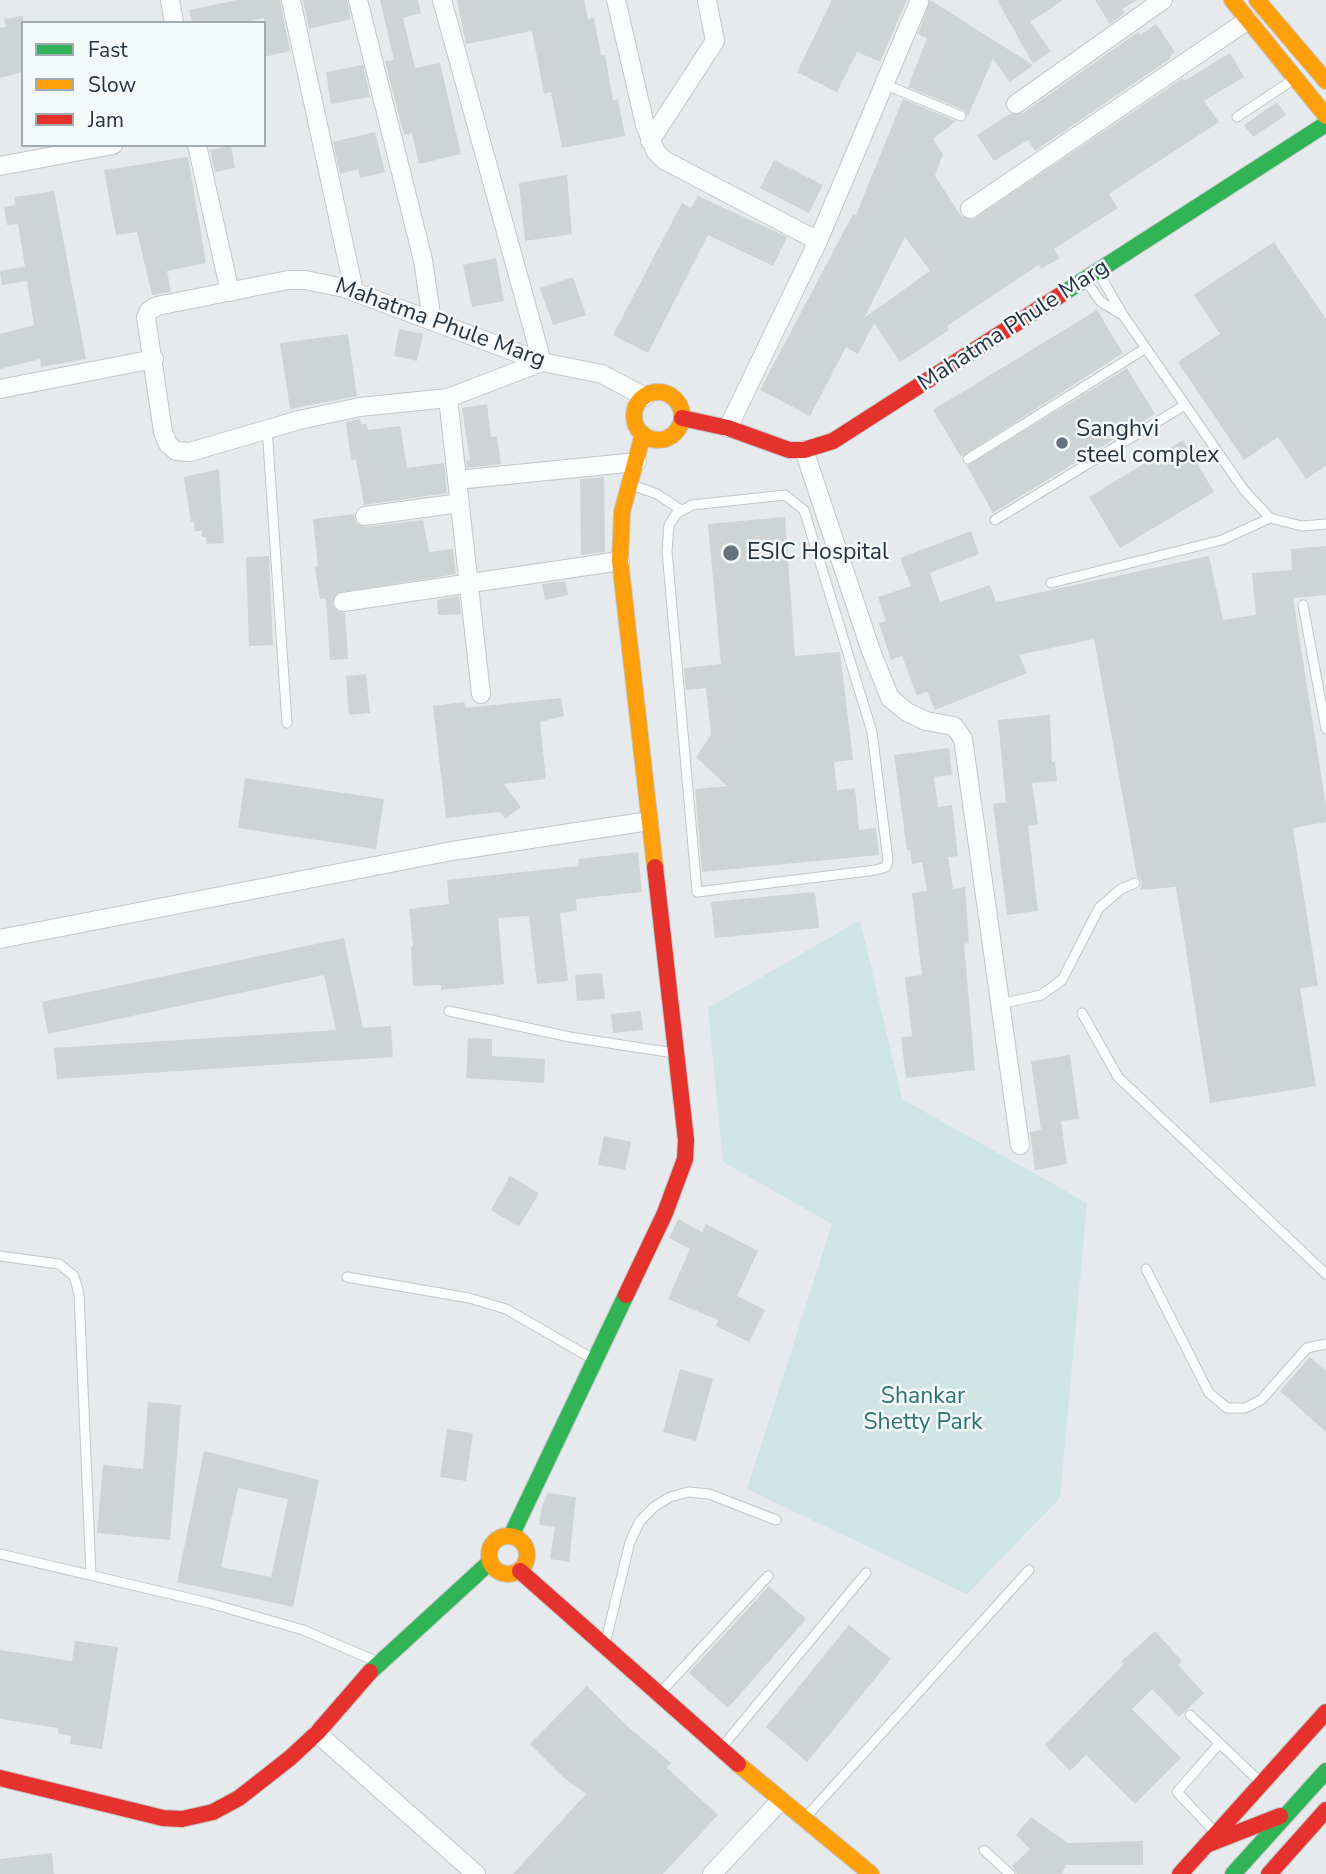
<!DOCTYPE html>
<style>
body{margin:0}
#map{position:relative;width:1326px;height:1874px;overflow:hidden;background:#e6eaec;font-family:"Nunito Sans",sans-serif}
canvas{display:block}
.legend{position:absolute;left:21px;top:21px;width:245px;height:126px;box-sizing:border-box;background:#f4f9fa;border:2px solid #a0aab0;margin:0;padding:9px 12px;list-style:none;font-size:21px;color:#233340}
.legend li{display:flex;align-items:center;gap:14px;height:35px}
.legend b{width:35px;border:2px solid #a0aab0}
</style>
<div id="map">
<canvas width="1326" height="1874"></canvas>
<ul class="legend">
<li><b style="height:9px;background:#30b455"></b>Fast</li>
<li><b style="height:9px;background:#ff9f0a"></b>Slow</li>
<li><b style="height:9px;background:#e5322d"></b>Jam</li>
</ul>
</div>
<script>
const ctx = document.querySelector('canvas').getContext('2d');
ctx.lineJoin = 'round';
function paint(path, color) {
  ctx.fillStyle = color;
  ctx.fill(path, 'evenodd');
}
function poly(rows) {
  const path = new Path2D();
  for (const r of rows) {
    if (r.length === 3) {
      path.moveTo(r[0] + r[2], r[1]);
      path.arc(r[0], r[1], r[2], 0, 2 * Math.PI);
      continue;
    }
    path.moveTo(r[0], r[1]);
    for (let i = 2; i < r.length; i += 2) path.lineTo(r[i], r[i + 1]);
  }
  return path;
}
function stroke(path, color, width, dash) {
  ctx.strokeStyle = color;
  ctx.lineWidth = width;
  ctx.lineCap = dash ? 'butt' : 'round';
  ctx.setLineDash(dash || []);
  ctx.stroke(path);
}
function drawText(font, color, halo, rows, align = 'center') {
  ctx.font = font + ' "Nunito Sans",sans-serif';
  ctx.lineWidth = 5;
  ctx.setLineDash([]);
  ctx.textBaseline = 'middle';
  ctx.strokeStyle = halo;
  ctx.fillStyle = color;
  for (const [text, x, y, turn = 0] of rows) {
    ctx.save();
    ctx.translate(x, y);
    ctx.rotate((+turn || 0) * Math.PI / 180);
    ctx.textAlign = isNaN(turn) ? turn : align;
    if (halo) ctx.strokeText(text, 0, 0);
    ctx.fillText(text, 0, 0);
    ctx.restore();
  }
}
paint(poly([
 [860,920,902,1099,1087,1203,1060,1498,967,1594,747,1489,832,1224,723,1162,708,1008]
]), '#cfe4e4');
paint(poly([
 [237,0,280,0,290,51,264,57,264,18,239,23,192,23,189,10],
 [303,0,347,0,351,19,309,29],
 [380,0,418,0,421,13,403,18,415,68,440,63,461,154,419,164,412,133,404,135,385,61,394,60],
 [457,0,584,0,588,19,594,18,601,55,605,55,613,100,618,99,625,136,562,148,551,92,544,94,532,31,466,44],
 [832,0,907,0,880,62,857,52,837,92,797,72],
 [930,0,1033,65,1010,82,993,59,968,116,964,110,908,87,927,38,918,34],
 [997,0,1063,0,1030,22,1051,51,1033,64],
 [1095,0,1137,0,1122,9,1125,13,1110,24],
 [23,16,23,72,0,78,0,28,6,27,4,19],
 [1156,24,1175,52,1170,56,1171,58,1035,151,1028,140,994,161,977,135,1010,114,1023,113,1138,32,1140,35],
 [1230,53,1244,77,1204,101,1219,122,1109,194,1118,208,1054,249,1060,258,1041,269,1039,265,947,326,949,330,900,362,874,323,858,354,846,347,810,416,760,390,853,214,856,215,903,99,956,121,933,139,943,154,935,176,961,216,972,220,1183,78,1184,81],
 [905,237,930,271,864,318],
 [363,65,370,97,331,104,326,72],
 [1277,102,1286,115,1253,137,1244,125],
 [375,132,385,172,360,178,358,169,340,174,333,142],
 [231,146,235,168,215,172,210,150],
 [188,157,206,263,167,271,171,292,152,295,137,232,116,235,104,170],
 [774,160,823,185,809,213,760,188],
 [567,175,572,234,525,241,519,183],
 [54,191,86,359,41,367,40,359,0,369,0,334,34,325,27,281,2,285,0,271,25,267,18,224,7,225,4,207,15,205,14,197],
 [698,196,787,237,773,266,708,235,648,353,613,335,682,203,691,208],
 [1274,242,1326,319,1326,466,1306,479,1278,437,1244,460,1178,362,1220,334,1194,295],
 [496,258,504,301,472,307,463,265],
 [573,277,586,315,553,325,540,288],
 [1097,310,1123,353,961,457,933,410],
 [399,329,423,334,417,361,394,356],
 [348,334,357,396,290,409,280,343],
 [1127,368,1155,414,993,513,967,466],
 [487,404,491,437,497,436,501,464,467,468,466,461,470,460,462,408],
 [360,419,361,424,367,424,368,430,400,426,407,468,444,463,447,493,364,505,356,460,351,460,346,422],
 [1183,440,1214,492,1120,548,1089,497],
 [219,469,224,543,207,544,206,537,202,537,202,531,195,531,194,522,191,522,184,477],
 [604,477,605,552,581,555,580,479],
 [354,514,356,523,366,527,423,520,429,552,453,549,456,574,337,593,332,604,338,612,345,613,348,659,330,660,326,598,320,599,315,567,318,566,313,519],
 [785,517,795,656,840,652,853,760,834,762,837,790,855,788,859,830,876,828,879,855,702,872,695,789,727,786,696,757,711,735,706,688,686,690,684,668,721,664,708,524],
 [971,531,979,554,930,573,940,602,990,585,996,602,1209,556,1223,620,1256,615,1252,573,1292,570,1291,549,1326,546,1326,595,1293,598,1326,806,1326,822,1293,828,1318,986,1300,988,1316,1086,1210,1103,1176,887,1140,890,1142,881,1137,876,1094,639,1019,655,1027,673,935,710,927,691,917,696,902,656,891,660,879,623,886,621,878,597,911,586,900,558],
 [269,556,273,645,249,646,246,557],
 [565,581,568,595,545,600,542,584],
 [459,596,461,614,438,615,437,600],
 [366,674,370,713,349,715,346,676],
 [561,698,564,716,540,722,546,779,504,784,521,807,505,819,500,812,446,818,433,706,464,702,465,708],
 [1050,715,1052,762,1055,762,1057,781,1032,783,1038,824,1028,826,1038,911,1007,915,993,804,1006,802,998,720],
 [949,748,952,775,934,777,938,807,952,805,958,856,948,857,953,889,965,887,969,943,964,944,975,1070,906,1078,901,1037,912,1036,905,977,922,975,912,893,927,891,922,862,912,864,910,850,907,850,894,755],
 [245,778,384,799,376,849,238,828],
 [638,852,642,892,576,899,577,911,560,913,568,981,537,984,529,916,498,918,504,984,441,990,441,985,413,986,411,946,413,946,409,909,449,904,447,880,579,866,578,859],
 [815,892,819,928,715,938,711,902],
 [344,938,363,1028,391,1026,393,1057,57,1079,54,1048,336,1030,324,975,48,1034,42,1002],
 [602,973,605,999,577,1001,575,975],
 [641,1011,643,1030,613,1033,611,1014],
 [468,1038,492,1039,492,1056,545,1059,544,1083,466,1078],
 [1070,1055,1079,1119,1061,1121,1067,1164,1035,1170,1030,1132,1041,1130,1031,1061],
 [604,1136,631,1142,625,1170,598,1165],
 [510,1176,539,1193,519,1227,491,1210],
 [678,1219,702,1232,706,1224,758,1251,737,1296,765,1310,749,1342,716,1326,718,1320,668,1299,690,1249,669,1238],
 [1310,1357,1326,1371,1326,1432,1280,1391],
 [680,1369,713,1379,696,1441,663,1432],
 [148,1402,181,1405,170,1540,97,1533,103,1465,143,1469],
 [447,1429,473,1433,466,1481,440,1477],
 [204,1451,319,1480,293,1607,177,1582],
 [238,1488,288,1499,271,1577,221,1567],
 [548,1493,576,1497,569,1562,550,1559,555,1527,539,1525,542,1506],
 [769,1586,806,1619,728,1708,689,1673],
 [849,1625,891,1659,807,1762,766,1727],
 [1155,1631,1182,1661,1178,1665,1204,1693,1179,1717,1152,1689,1132,1709,1181,1758,1135,1804,1086,1755,1070,1771,1045,1745,1124,1664,1121,1662],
 [75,1641,118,1647,102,1749,70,1744,71,1736,58,1733,58,1728,0,1719,0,1650,72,1661],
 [587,1686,627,1726,671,1763,667,1768,718,1815,663,1874,513,1874,586,1794,564,1778,530,1744],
 [1031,1817,1068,1843,1143,1841,1143,1865,1066,1865,1062,1874,1017,1874,1012,1866,1030,1849,1016,1835],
 [52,1853,54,1874,0,1874,0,1859]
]), '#ced3d4');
const lane = poly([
 [884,84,961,116],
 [1237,117,1294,79],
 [1098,272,1123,315,1244,490,1270,518,1302,526,1326,524],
 [1086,281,1101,302,1121,314],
 [267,428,287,723],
 [968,459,1146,348],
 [632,485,657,494,681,510],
 [785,495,804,510,872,732,888,860,886,867,876,870,697,892,667,551,669,525,676,514,692,505,785,495],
 [995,520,1185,405],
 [1051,583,1222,540,1270,518],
 [1303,605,1326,729],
 [1000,1004,1041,995,1062,980,1099,908,1121,889,1135,883],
 [449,1011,570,1037,674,1053],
 [1082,1013,1118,1077,1326,1274],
 [0,1256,59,1264,74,1276,79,1294,91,1574],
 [1146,1269,1209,1393,1227,1408,1245,1408,1261,1400,1307,1348,1326,1344],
 [347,1277,469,1298,506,1309,593,1359],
 [0,1554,209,1603,303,1630,378,1662],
 [605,1644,630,1542,640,1521,654,1507,670,1497,688,1492,709,1494,776,1520],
 [660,1693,768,1576],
 [1190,1715,1258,1780],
 [722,1747,866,1573],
 [805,1818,1029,1570],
 [1213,1830,1177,1792,1219,1744],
 [984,1850,1010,1874]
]);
const street = poly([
 [170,0,174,23],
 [291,0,354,291],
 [358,0,423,260,432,321],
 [442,0,542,362,448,398,360,407,299,420,190,452,176,451,168,444,163,432,146,317,149,311,157,306,288,280,305,280,344,288,542,362,602,374,645,397],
 [616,0,645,125,656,152,664,160,818,241],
 [1016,104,1163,0],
 [650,141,715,41,707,0],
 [197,145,230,292],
 [0,166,113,145],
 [970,209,1248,20],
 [0,389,154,359],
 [448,398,481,694],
 [728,428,818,241,919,2],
 [804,450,871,651,890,698,907,712,926,721,954,726,963,739,1020,1145],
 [457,480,637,462],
 [365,516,460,503],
 [343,602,620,561],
 [0,939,452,851,649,821],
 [317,1733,476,1874],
 [712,1874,780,1801]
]);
const fast = poly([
 [1062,294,1326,124],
 [511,1536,626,1295],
 [370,1672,490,1562],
 [1233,1874,1326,1771]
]);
const slow = poly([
 [1232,0,1326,116],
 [1257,0,1326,81],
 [658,416,24],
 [643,434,622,512,620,561,655,867],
 [508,1555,19],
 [738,1764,871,1874]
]);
const jam = poly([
 [682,418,728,428,789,450,804,450,833,441,1062,294],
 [626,1295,665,1213,685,1159,686,1140,655,867],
 [520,1571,738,1764],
 [0,1778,163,1818,182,1819,213,1812,239,1798,290,1758,317,1733,370,1672],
 [1206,1845,1280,1816],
 [1180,1874,1326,1712],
 [1269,1874,1326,1810]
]);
stroke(lane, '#c1c6c8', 11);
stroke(street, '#c1c6c8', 20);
stroke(fast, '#c4c8cb', 18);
stroke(slow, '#c4c8cb', 18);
stroke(jam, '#c4c8cb', 18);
stroke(lane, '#fbfcfc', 9);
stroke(street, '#fbfcfc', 18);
stroke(fast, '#30b455', 16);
stroke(slow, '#ff9f0a', 16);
stroke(jam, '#e5322d', 16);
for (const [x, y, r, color] of [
 [1062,443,7,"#67737c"],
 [731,553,9,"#67737c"]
]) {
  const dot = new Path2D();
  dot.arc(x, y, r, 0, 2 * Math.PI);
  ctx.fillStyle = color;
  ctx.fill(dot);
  stroke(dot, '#f4f9fa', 2.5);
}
drawText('23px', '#233340', '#f4f9fa', [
 ["Mahatma Phule Marg",440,324,20],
 ["Mahatma Phule Marg",1014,326,-33]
]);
drawText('23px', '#233340', '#f4f9fa', [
 ["Sanghvi",1076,430],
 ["steel complex",1076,456],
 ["ESIC Hospital",747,553]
], 'left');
drawText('23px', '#2c7178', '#f4f9fa', [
 ["Shankar",923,1397],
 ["Shetty Park",923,1423]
]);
</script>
